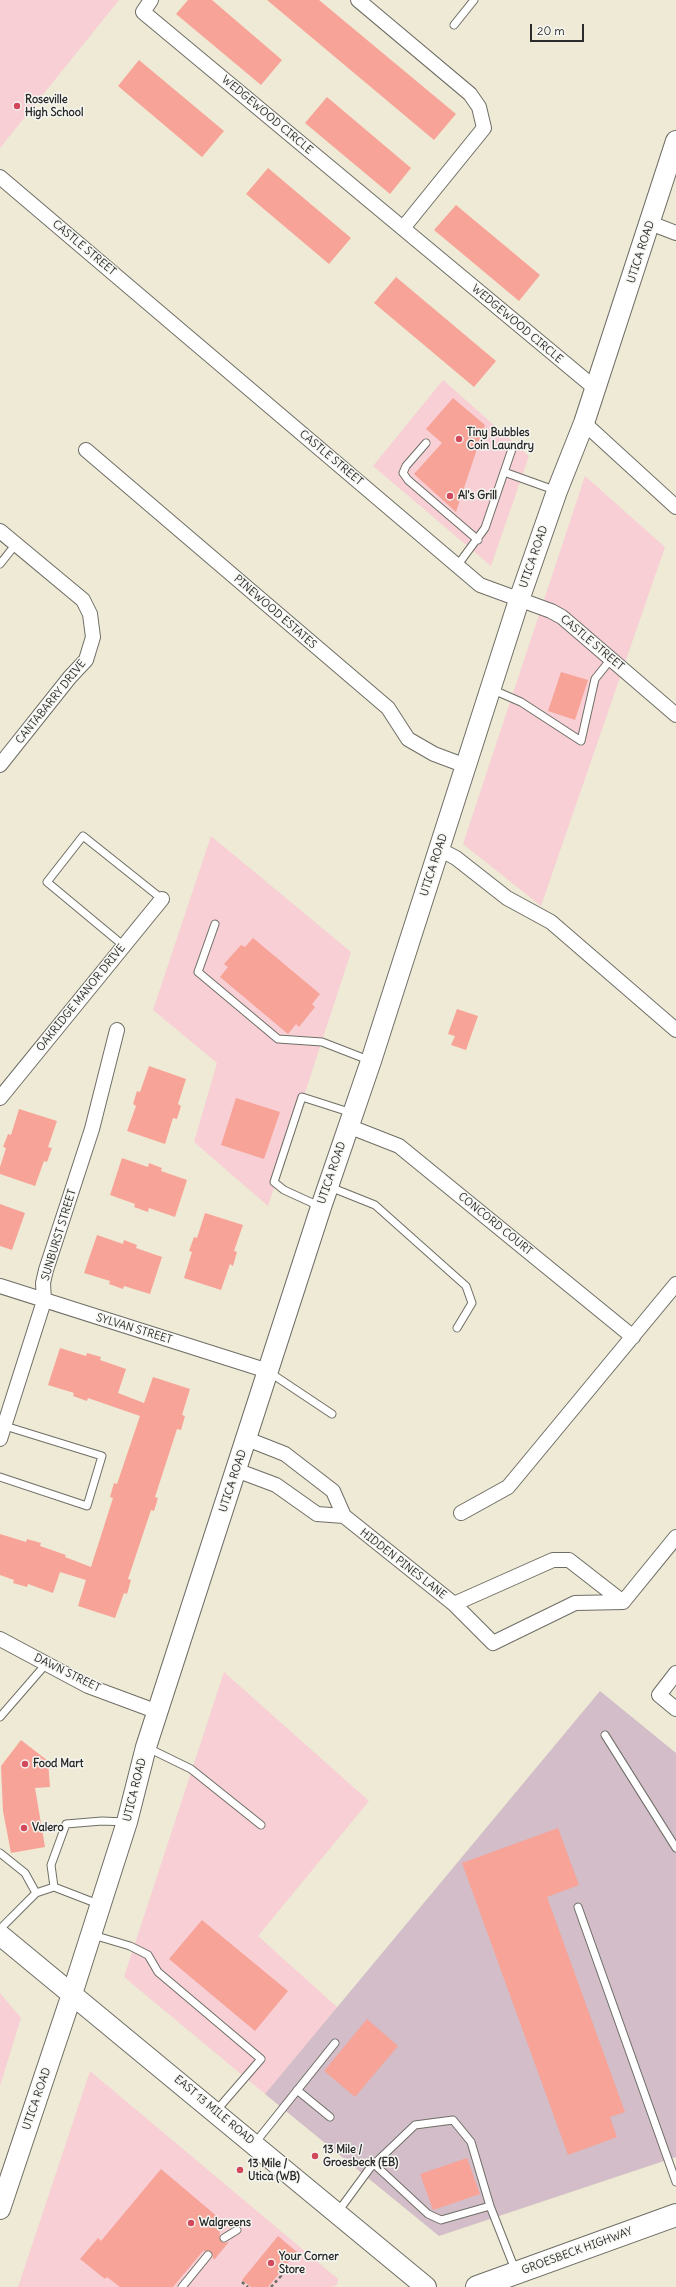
<!DOCTYPE html>
<style>
body{margin:0}
#map{position:relative;width:676px;height:2287px;overflow:hidden;background:#eeead5;font-family:Delius,sans-serif}
canvas{display:block}
.scale{position:absolute;left:530px;top:24px;width:54px;height:18px;box-sizing:border-box;border:2px solid #2b2b2b;border-top:0;padding-left:5px;font-size:12px;line-height:14px;white-space:nowrap;color:#2b2b2b;-webkit-text-stroke:3px #f6f6f2;paint-order:stroke}
</style>
<div id="map">
<canvas width="676" height="2287"></canvas>
<div class="scale">20 m</div>
</div>
<script>
const ctx = document.querySelector('canvas').getContext('2d');
ctx.lineJoin = 'round';
function paint(path, color) {
  ctx.fillStyle = color;
  ctx.fill(path, 'evenodd');
}
function poly(rows) {
  const path = new Path2D();
  for (const r of rows) {
    path.moveTo(r[0], r[1]);
    for (let i = 2; i < r.length; i += 2) path.lineTo(r[i], r[i + 1]);
  }
  return path;
}
function stroke(path, color, width, dash) {
  ctx.strokeStyle = color;
  ctx.lineWidth = width;
  ctx.lineCap = dash ? 'butt' : 'round';
  ctx.setLineDash(dash || []);
  ctx.stroke(path);
}
function drawText(font, color, halo, rows, align = 'center') {
  ctx.font = font + ' Delius,sans-serif';
  ctx.lineWidth = 3;
  ctx.setLineDash([]);
  ctx.textBaseline = 'middle';
  ctx.strokeStyle = halo;
  ctx.fillStyle = color;
  for (const [text, x, y, turn = 0] of rows) {
    ctx.save();
    ctx.translate(x, y);
    ctx.rotate((+turn || 0) * Math.PI / 180);
    ctx.textAlign = isNaN(turn) ? turn : align;
    if (halo) ctx.strokeText(text, 0, 0);
    ctx.fillText(text, 0, 0);
    ctx.restore();
  }
}
paint(poly([
 [0,0,119,0,0,148],
 [443,380,529,456,491,566,373,466],
 [585,476,665,547,541,906,463,844],
 [211,836,351,952,268,1206,194,1142,217,1063,153,1010],
 [224,1672,369,1801,258,1936,338,2008,265,2094,124,1977],
 [0,1993,21,2018,0,2086],
 [90,2071,338,2279,337,2285,331,2287,18,2287]
]), '#f7cfd5');
paint(poly([
 [600,1691,676,1753,676,2157,439,2236,265,2094]
]), '#d2bdc8');
paint(poly([
 [188,0,212,0,282,60,261,85,176,14],
 [267,0,319,0,456,114,434,140],
 [139,60,224,131,202,157,118,86],
 [327,97,411,168,390,194,305,123],
 [268,168,351,238,329,264,246,194],
 [456,205,540,275,519,301,434,230],
 [396,277,496,361,474,387,374,303],
 [453,398,485,425,456,512,414,474,442,443,426,429],
 [561,672,588,680,575,720,548,711],
 [253,938,320,994,312,1004,315,1007,299,1027,296,1024,288,1034,220,977,228,967,224,964,241,945,245,947],
 [457,1009,478,1016,466,1050,451,1045,455,1036,448,1034],
 [149,1066,186,1079,178,1104,181,1106,177,1119,173,1118,165,1144,127,1131,136,1106,133,1104,137,1091,140,1092],
 [236,1098,280,1112,264,1159,221,1145],
 [19,1109,57,1121,48,1147,52,1148,47,1162,44,1161,35,1186,0,1174,0,1167,6,1148,3,1147,8,1134,11,1135],
 [122,1158,148,1167,149,1163,162,1168,161,1171,187,1180,175,1217,149,1208,148,1212,134,1207,135,1204,110,1195],
 [0,1204,25,1213,12,1250,0,1246],
 [205,1213,243,1225,234,1251,237,1252,233,1266,230,1264,221,1290,184,1278,192,1252,189,1251,194,1237,197,1238],
 [97,1235,123,1244,124,1240,137,1245,136,1248,162,1257,150,1294,124,1286,123,1289,109,1284,110,1281,84,1273],
 [60,1348,86,1356,87,1353,101,1357,100,1360,126,1369,118,1393,144,1403,153,1377,190,1389,182,1415,185,1416,181,1430,177,1429,155,1497,158,1498,154,1511,151,1510,128,1579,131,1580,127,1594,124,1593,115,1618,78,1606,86,1580,60,1572,53,1593,28,1584,27,1587,13,1583,14,1580,0,1575,0,1534,26,1542,27,1539,41,1543,40,1546,66,1555,65,1557,91,1567,113,1498,110,1497,114,1483,117,1484,140,1416,88,1398,87,1401,73,1396,74,1393,48,1385],
 [21,1740,48,1761,50,1787,35,1788,45,1847,11,1853,3,1811,1,1766],
 [558,1828,579,1885,547,1897,625,2112,610,2117,617,2137,568,2155,462,1863],
 [202,1920,288,1991,255,2031,169,1959],
 [367,2019,398,2046,355,2097,324,2071],
 [467,2158,480,2194,433,2210,420,2174],
 [161,2169,219,2218,220,2240,224,2243,229,2242,214,2260,211,2251,203,2251,173,2287,120,2287,107,2277,105,2279,80,2259,98,2238,101,2241],
 [278,2236,297,2252,268,2287,251,2287,242,2280]
]), '#f8a397');
const service = poly([
 [454,25,474,0],
 [426,443,406,466,403,473,408,480,478,540],
 [504,472,557,491],
 [0,564,16,544],
 [457,566,485,528,512,449],
 [491,689,521,702,581,741,595,679,611,659],
 [215,924,198,972,278,1039,322,1042,371,1061],
 [124,946,47,882,83,836,162,899],
 [330,1187,375,1205,466,1286,472,1303,457,1328],
 [319,1206,284,1190,274,1182,302,1097,352,1113],
 [269,1372,332,1414],
 [0,1477,87,1506,102,1456,5,1426],
 [0,1717,46,1664],
 [605,1735,676,1848],
 [148,1748,191,1769,261,1825],
 [0,1853,25,1873,36,1893],
 [98,1904,54,1887,51,1865,66,1824,102,1821,126,1822],
 [578,1907,676,2182],
 [0,1929,36,1893,54,1887],
 [93,1935,130,1946,148,1955,158,1972,261,2059,216,2111],
 [297,2090,330,2117],
 [255,2143,335,2043],
 [374,2164,428,2214,441,2220,490,2206],
 [337,2213,370,2168,415,2125,453,2120,471,2142,490,2206,516,2272],
 [224,2238,237,2230],
 [182,2287,208,2255]
]);
const minor = poly([
 [151,0,143,12,596,389],
 [358,0,470,94,479,107,484,128,403,228],
 [0,177,480,585,551,611,562,617,676,715],
 [650,223,676,233],
 [584,423,676,507],
 [86,450,388,708,408,739,434,754,466,766],
 [0,531,83,600,90,614,93,637,86,660,70,677,0,765],
 [439,849,456,858,507,898,551,922,676,1030],
 [0,1098,162,899],
 [348,1126,399,1146,633,1337],
 [0,1286,268,1371],
 [0,1439,44,1301,43,1283,46,1270,92,1129,117,1030],
 [247,1439,285,1454,333,1491,344,1516,454,1604,493,1643,575,1603,623,1602,676,1537],
 [236,1470,276,1485,317,1514,344,1516],
 [461,1513,508,1487,676,1284],
 [454,1604,553,1560,569,1560,623,1602],
 [0,1639,88,1686,158,1712],
 [676,1673,659,1695,676,1709]
]);
const secondary = poly([
 [0,1935,426,2287],
 [0,2209,72,1994,127,1822,146,1747,321,1207,371,1061,519,600,557,491,584,423,676,141]
]);
const primary = poly([
 [477,2287,676,2215]
]);
stroke(service, '#6f6e66', 9);
stroke(minor, '#6f6e66', 16);
stroke(secondary, '#6f6e66', 22);
stroke(primary, '#6f6e66', 24);
stroke(poly([
 [242,2282,248,2287],
 [271,2287,281,2276,279,2274]
]), '#6f6e66', 2.5, [3, 3]);
stroke(service, '#fff', 7);
stroke(minor, '#fff', 14);
stroke(secondary, '#fff', 20);
stroke(primary, '#fff', 22);
for (const [x, y, r, color] of [
 [17,106,4,"#d1495b"],
 [459,439,4,"#d1495b"],
 [450,496,4,"#d1495b"],
 [25,1764,4,"#d1495b"],
 [24,1828,4,"#d1495b"],
 [315,2156,4,"#d1495b"],
 [240,2170,4,"#d1495b"],
 [191,2223,4,"#d1495b"],
 [271,2263,4,"#d1495b"]
]) {
  const dot = new Path2D();
  dot.arc(x, y, r, 0, 2 * Math.PI);
  ctx.fillStyle = color;
  ctx.fill(dot);
  stroke(dot, '#f6f6f2', 1.5);
}
drawText('bold 11px', '#2b2b2b', '#f6f6f2', [
 ["Roseville",25,100],
 ["High School",25,113],
 ["Tiny Bubbles",467,433],
 ["Coin Laundry",467,446],
 ["Al's Grill",458,496],
 ["Food Mart",33,1764],
 ["Valero",32,1828],
 ["13 Mile /",323,2150],
 ["Groesbeck (EB)",323,2163],
 ["13 Mile /",248,2164],
 ["Utica (WB)",248,2177],
 ["Walgreens",199,2223],
 ["Your Corner",279,2257],
 ["Store",279,2270]
], 'left');
drawText('11px', '#2b2b2b', '#f6f6f2', [
 ["WEDGEWOOD CIRCLE",267,115,40],
 ["CASTLE STREET",84,248,40],
 ["UTICA ROAD",641,252,-72],
 ["WEDGEWOOD CIRCLE",517,324,40],
 ["CASTLE STREET",331,458,40],
 ["UTICA ROAD",534,557,-71],
 ["PINEWOOD ESTATES",275,612,41],
 ["CASTLE STREET",592,643,40],
 ["CANTABARRY DRIVE",51,702,-51],
 ["UTICA ROAD",434,865,-72],
 ["OAKRIDGE MANOR DRIVE",81,998,-51],
 ["UTICA ROAD",332,1173,-71],
 ["CONCORD COURT",495,1224,39],
 ["SUNBURST STREET",59,1235,-73],
 ["SYLVAN STREET",134,1329,17],
 ["UTICA ROAD",233,1481,-72],
 ["HIDDEN PINES LANE",403,1564,38],
 ["DAWN STREET",67,1673,26],
 ["UTICA ROAD",135,1790,-76],
 ["UTICA ROAD",37,2099,-71],
 ["EAST 13 MILE ROAD",214,2110,40],
 ["GROESBECK HIGHWAY",577,2251,-20]
]);
</script>
